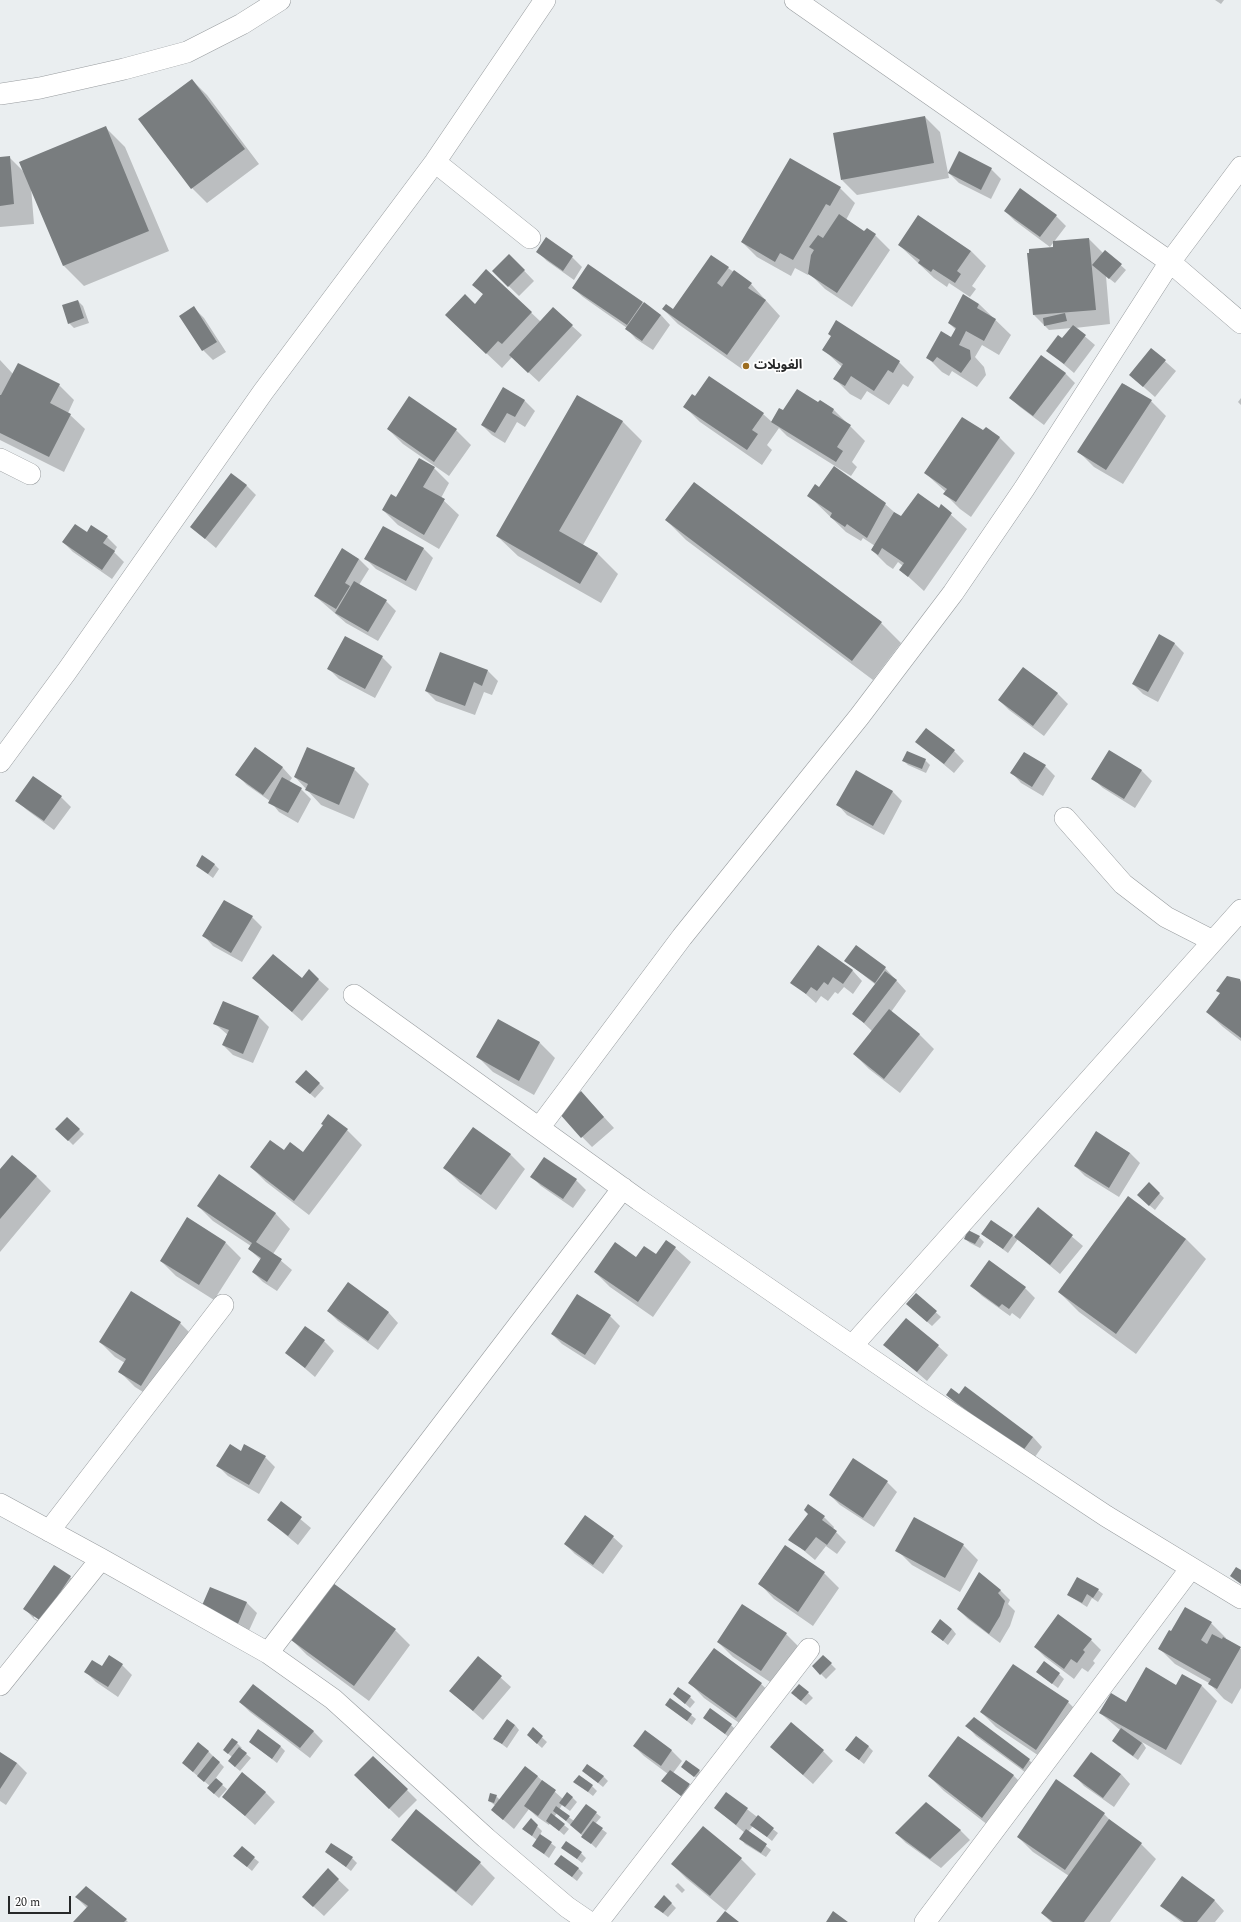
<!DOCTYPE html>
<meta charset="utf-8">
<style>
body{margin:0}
#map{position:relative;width:1241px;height:1922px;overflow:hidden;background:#eaeef0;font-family:Spectral,serif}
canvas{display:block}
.scale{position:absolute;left:8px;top:1896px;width:63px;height:18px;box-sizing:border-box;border:2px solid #272829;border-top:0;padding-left:5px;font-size:12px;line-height:14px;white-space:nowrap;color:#272829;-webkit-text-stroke:3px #fff;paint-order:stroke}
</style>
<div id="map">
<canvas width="1241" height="1922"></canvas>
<div class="scale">20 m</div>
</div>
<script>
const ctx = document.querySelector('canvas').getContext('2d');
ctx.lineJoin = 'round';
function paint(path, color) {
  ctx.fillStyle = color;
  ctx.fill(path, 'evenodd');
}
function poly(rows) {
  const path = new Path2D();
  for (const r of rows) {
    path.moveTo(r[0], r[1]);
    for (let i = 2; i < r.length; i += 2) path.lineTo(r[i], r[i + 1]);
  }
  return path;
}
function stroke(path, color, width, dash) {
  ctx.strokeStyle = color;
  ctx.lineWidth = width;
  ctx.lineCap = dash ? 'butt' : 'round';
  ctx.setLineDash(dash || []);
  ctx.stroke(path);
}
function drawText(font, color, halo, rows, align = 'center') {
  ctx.font = font + ' Spectral,"Noto Sans Arabic",serif';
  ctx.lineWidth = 3.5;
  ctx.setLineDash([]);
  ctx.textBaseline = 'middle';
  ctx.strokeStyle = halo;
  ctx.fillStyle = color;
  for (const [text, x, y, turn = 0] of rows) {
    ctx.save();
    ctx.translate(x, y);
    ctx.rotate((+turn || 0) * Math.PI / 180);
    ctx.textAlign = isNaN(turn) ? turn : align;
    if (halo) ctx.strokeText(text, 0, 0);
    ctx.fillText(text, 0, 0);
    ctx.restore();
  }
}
paint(poly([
 [1215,0,1224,0,1221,4],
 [192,80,207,95,259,164,207,203,192,188],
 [925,117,940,132,949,178,857,195,842,180],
 [105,127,125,147,169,251,84,286,64,266,31,187,34,224,0,227,0,158,9,157,25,173],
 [991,169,1001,179,991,199,959,183,949,173],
 [840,188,855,203,846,220,864,233,867,230,875,235,890,250,852,307,825,289,809,273,808,275,795,268,791,276,757,257,742,242],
 [1005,211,1056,216,1066,226,1050,247,1015,221],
 [546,239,572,257,582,267,574,280,547,261,537,251],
 [1089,239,1103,253,1105,251,1126,270,1115,283,1106,276,1110,324,1075,328,1095,345,1074,373,1048,351,1063,340,1072,328,1049,330,1034,315,1054,248],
 [899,245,971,251,986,266,972,286,976,289,970,297,949,283,947,287,934,278],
 [509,255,534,281,519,296,493,271],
 [728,268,751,284,780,316,742,369,678,324,663,309,673,310],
 [486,270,541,322,572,326,582,335,539,382,512,357,502,368,446,315,475,305,484,295,473,284],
 [573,288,642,303,661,315,670,325,653,350,636,339,627,329,627,328,583,297],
 [78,301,83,306,89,323,74,328,69,323],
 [979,304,1011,335,999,355,982,345,975,357,984,367,986,375,977,387,952,371,949,376,942,372,927,357,952,338,956,330,949,323],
 [194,308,204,318,226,352,213,360,203,350],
 [1151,349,1176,371,1155,397,1130,375],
 [824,350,899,362,914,377,908,387,903,384,889,405,867,391,861,400,850,394,835,379,842,367],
 [0,360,13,374,59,385,74,400,68,413,85,429,64,472,0,440],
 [1065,373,1075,383,1044,425,1020,407,1010,398],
 [1124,384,1151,401,1166,416,1123,484,1094,467,1079,452],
 [503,388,525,401,535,411,525,427,517,422,505,443,492,435,482,425],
 [1241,398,1241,405,1238,402],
 [820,401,834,410,865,441,852,462,857,467,851,476,787,436,779,428,767,445,772,450,762,465,700,422,685,407,763,414,772,422,783,412,818,403],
 [622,421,642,441,583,545,598,554,618,574,601,603,518,556,497,536],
 [986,428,1000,438,1015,453,971,517,960,509,945,494,946,492,925,473],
 [388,429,456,430,471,445,449,476,403,444],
 [434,468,449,483,441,498,459,515,439,549,398,525,383,510],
 [246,485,256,495,216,548,191,527],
 [819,489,885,504,901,518,939,509,941,506,967,529,924,591,901,570,903,566,898,562,893,569,887,565,872,550,875,546,863,538,861,541,846,532,809,496],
 [666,520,881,623,901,643,873,680,686,540],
 [87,533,107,537,117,547,114,552,124,562,112,579,73,552,63,542],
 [423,548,433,558,416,591,376,569,366,559],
 [343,550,359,559,369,569,359,585,386,601,396,611,378,641,346,623,315,596],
 [1174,643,1184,653,1158,702,1143,694,1133,684],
 [382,657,392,667,375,698,339,679,329,669],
 [1023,668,1058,694,1068,704,1044,736,1009,710,999,700],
 [488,671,498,681,492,695,484,692,475,715,436,701,426,691],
 [917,742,954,751,964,761,954,773],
 [255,749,283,768,292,778,289,782,301,789,311,799,298,823,279,812,270,801,247,785,237,775],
 [1109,751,1142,771,1152,781,1135,808,1103,788,1093,779],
 [1024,753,1045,766,1055,776,1043,796,1021,783,1012,773],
 [903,760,925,760,930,765,926,773,908,765],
 [354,769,369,784,354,819,321,805,295,777],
 [892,791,902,801,884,835,847,815,838,805],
 [61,797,71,807,54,830,27,810,17,801],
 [214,864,219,869,213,878,197,866],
 [252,917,262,927,242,962,213,946,204,936],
 [818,946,853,971,862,981,853,994,844,987,838,994,835,992,828,1001,821,996,816,1003,792,982],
 [856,947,885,968,906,991,891,1012,919,1034,934,1049,900,1093,869,1069,854,1054,872,1031,854,1014,876,985,846,961],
 [309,971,329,989,302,1021,253,978,302,979],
 [1239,980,1241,981,1241,1041,1223,1027,1207,1012,1221,994],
 [223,1002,259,1017,269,1027,253,1063,233,1055,223,1045,228,1035,214,1023],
 [498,1020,540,1043,555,1058,534,1095,493,1072,478,1057],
 [306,1071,324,1088,315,1098,301,1086],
 [591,1103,614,1128,592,1147,559,1113],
 [67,1118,84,1134,73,1145,57,1129],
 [347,1130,362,1145,309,1215,266,1182,251,1167,303,1153],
 [1096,1133,1130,1153,1140,1163,1119,1197,1085,1176,1075,1166],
 [510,1154,525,1169,496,1210,460,1183,445,1168],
 [0,1171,36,1176,51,1191,0,1252],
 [531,1176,576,1180,586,1190,573,1208,541,1186],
 [1149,1184,1164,1198,1155,1210,1143,1200],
 [1129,1198,1186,1239,1206,1259,1136,1354,1079,1312,1059,1292],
 [198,1206,275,1213,290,1229,273,1254,292,1270,277,1291,263,1282,253,1272,261,1260,249,1249,251,1246,213,1221],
 [1038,1208,1083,1246,1060,1274,1018,1239,1008,1253,982,1234,1012,1235,1015,1238],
 [979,1237,984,1242,980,1248,970,1243,965,1239],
 [667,1241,691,1262,653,1317,610,1287,595,1272,636,1259,657,1256],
 [226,1243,241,1258,214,1300,176,1276,161,1261],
 [348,1283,389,1313,398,1323,378,1350,338,1321,328,1311],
 [972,1286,1025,1288,1035,1298,1020,1319,1012,1313,1010,1316,982,1296],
 [916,1294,941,1317,932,1326,912,1309],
 [610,1316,620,1326,595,1365,562,1344,552,1334],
 [180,1323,195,1338,156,1400,135,1387,120,1372,125,1363,115,1357,100,1342],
 [324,1341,334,1351,315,1377,287,1353],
 [885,1345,938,1346,948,1355,927,1381],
 [947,1395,1033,1437,1042,1447,1032,1461,957,1405],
 [241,1452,265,1457,275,1467,259,1494,228,1476,218,1466],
 [887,1482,897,1492,874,1527,840,1505,830,1495],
 [281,1503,311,1528,298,1545,268,1520],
 [824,1517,834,1527,833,1529,846,1542,837,1554,826,1546,815,1560,790,1539],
 [613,1537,623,1546,603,1574,575,1554,565,1544],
 [963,1545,978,1560,960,1592,912,1565,897,1550],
 [785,1546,824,1573,839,1588,813,1626,774,1599,759,1583],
 [54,1566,70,1577,80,1587,51,1630,34,1619,25,1609],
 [34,1615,44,1624,34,1618],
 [333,1584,395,1630,410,1645,369,1701,307,1655,292,1640],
 [210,1588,247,1603,257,1613,247,1635,211,1620],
 [1000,1590,1010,1600,1008,1604,1015,1611,1010,1626,1000,1643,968,1619,958,1609],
 [1098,1590,1103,1594,1098,1602,1092,1598,1087,1607,1068,1595],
 [1211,1623,1226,1638,1225,1640,1241,1649,1241,1688,1232,1704,1224,1699,1209,1683,1175,1664,1160,1649],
 [952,1629,956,1634,948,1645,937,1636],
 [786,1634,801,1649,776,1686,733,1657,718,1642],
 [1091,1640,1101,1650,1093,1661,1095,1663,1088,1672,1082,1668,1074,1679,1045,1657,1035,1647],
 [714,1649,761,1684,777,1699,752,1732,704,1698,689,1682],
 [823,1656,836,1669,826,1679,813,1666],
 [479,1658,511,1687,483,1720,450,1691],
 [122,1665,132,1675,118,1697,96,1682,86,1672],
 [1013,1665,1068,1702,1083,1717,1051,1764,996,1727,981,1712],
 [1059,1674,1064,1679,1058,1688,1042,1676],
 [1183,1675,1202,1686,1217,1701,1181,1765,1142,1742,1146,1748,1138,1760,1118,1746,1113,1741,1120,1730,1100,1713,1176,1686],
 [808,1693,813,1698,806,1705,797,1698],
 [674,1694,690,1697,695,1702,690,1708],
 [240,1702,313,1731,323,1741,310,1758,250,1712],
 [666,1705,691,1715,696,1719,692,1725],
 [704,1718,731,1725,736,1730,730,1738],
 [515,1725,519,1730,507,1748,495,1739],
 [967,1726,1029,1760,1039,1770,1033,1778,976,1736],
 [533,1729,547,1742,542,1748,533,1740],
 [645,1732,672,1751,682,1761,673,1773,694,1790,686,1800,663,1781,668,1774,644,1756,634,1746],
 [959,1737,1014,1776,1029,1791,997,1832,944,1791,929,1776],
 [250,1742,281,1747,285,1751,277,1763],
 [237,1743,242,1748,240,1749,251,1758,240,1771,234,1766,232,1757,224,1750],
 [868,1746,873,1751,864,1764,847,1750],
 [771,1747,823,1751,833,1761,813,1784],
 [208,1751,224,1767,215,1779,227,1789,219,1798,213,1793,210,1786,188,1768],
 [0,1753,17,1763,27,1773,6,1805,0,1801],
 [683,1767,699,1771,704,1775,700,1781],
 [583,1771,603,1776,608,1781,603,1787],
 [1121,1774,1130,1784,1114,1807,1084,1786,1075,1776],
 [537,1776,563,1799,572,1797,577,1802,570,1811,562,1805,559,1810,574,1821,596,1813,601,1817,595,1824,607,1833,596,1848,557,1813,554,1817,569,1829,564,1835,550,1823,549,1825,536,1816,529,1809,514,1829,492,1810,496,1806,489,1801,496,1796,500,1800],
 [575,1782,592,1786,597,1791,593,1796],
 [365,1785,407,1790,417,1800,399,1818],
 [265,1792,275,1802,255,1825,223,1796],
 [726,1793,778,1833,772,1841,753,1826,748,1832,771,1850,766,1857,745,1844,741,1839,745,1833,715,1808],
 [1104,1814,1116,1826,1141,1844,1156,1859,1110,1922,1051,1922,1042,1913,1069,1876,1033,1852,1018,1837],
 [531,1820,542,1831,540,1835,556,1847,549,1858,533,1846,537,1840,523,1829],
 [960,1830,970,1840,941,1868,906,1843,896,1833],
 [393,1839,480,1863,495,1878,472,1906,408,1854],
 [562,1847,581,1853,586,1858,582,1863],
 [326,1852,352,1858,357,1863,351,1871],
 [254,1858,259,1862,252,1871,239,1860],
 [741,1859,756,1874,726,1911,687,1879,672,1864],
 [555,1864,578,1868,583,1873,577,1881],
 [328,1870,349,1890,324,1916,313,1906],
 [1182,1877,1215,1901,1224,1911,1215,1922,1181,1922,1161,1906],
 [678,1883,685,1890,682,1893,675,1886],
 [86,1887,126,1920,128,1922,74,1922,87,1908,76,1897],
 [671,1903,676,1908,668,1917,660,1911]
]), '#0003');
paint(poly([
 [192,79,245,149,191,189,138,119],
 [925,116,934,163,841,180,833,133],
 [106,126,149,231,63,266,19,162],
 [959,151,992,168,981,190,948,173],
 [10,156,14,204,0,206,0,157],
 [790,158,841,187,830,206,826,204,793,260,780,253,775,262,741,242],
 [1020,188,1057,215,1040,237,1004,211],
 [839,214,864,231,867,228,876,234,837,293,808,274,811,255,814,250,809,247,818,235,823,238],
 [918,215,971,251,957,271,961,274,955,283,933,269,931,272,918,263,920,260,898,245],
 [546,237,573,256,563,271,536,252],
 [1089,238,1096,310,1033,315,1027,253,1029,253,1029,249,1053,247,1053,241],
 [1105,250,1122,264,1109,279,1092,265],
 [509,254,525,270,508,287,492,271],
 [711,255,729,267,717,283,722,287,734,270,752,283,748,288,766,300,727,355,662,309,666,304,673,309],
 [588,264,643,302,627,325,572,288],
 [486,269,532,312,502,344,498,341,486,354,445,315,465,294,475,304,483,294,472,285],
 [963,294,979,304,977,308,996,319,984,341,966,331,959,345,970,350,971,359,961,373,937,357,933,362,926,358,941,331,951,337,956,328,948,323],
 [78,300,84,318,68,324,62,305],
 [644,302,661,315,642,341,625,329],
 [194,306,217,342,202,351,179,316],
 [553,307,573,325,528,373,509,355],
 [1065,313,1067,321,1044,326,1043,318],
 [836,320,900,361,893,373,888,370,874,391,851,376,845,386,833,379,843,364,822,350,831,336,828,334],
 [1073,325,1086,335,1064,364,1046,351,1058,335,1062,338],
 [1151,348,1166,360,1143,387,1129,375],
 [1041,355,1066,373,1033,416,1009,398],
 [18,363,60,384,50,403,71,414,49,457,0,433,0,395,1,395],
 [709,376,764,413,752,430,758,434,747,450,683,407,692,394,695,396],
 [1122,383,1152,400,1106,470,1077,452],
 [503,387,525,400,515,417,507,413,495,433,481,425],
 [797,389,818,402,820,400,834,409,832,413,851,425,837,447,843,451,836,462,771,422,779,408,783,410],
 [577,395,623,421,559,531,598,553,580,584,496,536],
 [409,396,457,429,434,462,387,429],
 [962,417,983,430,986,427,1000,437,956,502,943,494,947,489,924,473],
 [419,458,435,467,423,487,445,499,424,535,382,510,391,494,396,497],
 [834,466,886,503,867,538,847,524,845,527,830,517,832,513,807,496,815,484,819,487],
 [231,473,247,485,205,539,190,527],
 [694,482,882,622,852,661,665,520],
 [918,493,939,508,941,504,952,513,908,577,899,570,904,563,882,548,878,555,871,550,894,512,901,516],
 [75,524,87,532,91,525,108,536,103,543,115,551,102,570,62,542],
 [383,526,424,548,406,581,364,559],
 [342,548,359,559,345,583,350,586,336,609,314,596],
 [354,581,387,600,368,632,335,613],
 [1159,634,1175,643,1148,692,1132,684],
 [345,636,383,656,365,689,327,669],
 [440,652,488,670,482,686,474,682,465,706,425,691],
 [1023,667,1058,693,1033,726,998,700],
 [926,728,955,750,944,764,915,742],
 [255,747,283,767,263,795,235,775],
 [307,747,355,768,339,805,305,790,308,784,294,777],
 [1109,750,1142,770,1124,799,1091,779],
 [907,751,926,759,922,769,902,761],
 [1024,752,1046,765,1032,787,1010,773],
 [856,770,893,791,873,826,836,805],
 [33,776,62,796,44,821,15,801],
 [282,777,302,788,288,813,268,803],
 [202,855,215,864,208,874,196,866],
 [224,900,253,916,231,953,202,936],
 [818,945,853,970,843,984,833,977,828,985,824,982,817,991,811,987,806,994,790,983],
 [856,945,886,967,875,983,844,961],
 [273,954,302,978,309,969,319,979,292,1012,252,978],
 [885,971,897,980,864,1023,852,1014],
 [1227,976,1240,979,1241,983,1241,1038,1206,1012,1220,993,1216,991],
 [223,1001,259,1016,243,1054,222,1045,229,1030,213,1024],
 [889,1009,920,1034,884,1079,853,1054],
 [498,1019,540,1042,519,1081,476,1057],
 [306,1070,320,1083,310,1094,295,1082],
 [581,1091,604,1117,581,1138,558,1112],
 [328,1114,348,1129,294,1201,250,1167,270,1140,284,1150,290,1142,303,1152,323,1125,321,1124],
 [67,1117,80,1129,68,1141,55,1129],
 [473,1127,511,1154,481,1195,443,1168],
 [1096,1131,1130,1153,1109,1188,1074,1166],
 [12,1155,37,1176,0,1219,0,1169],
 [544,1157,577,1179,563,1199,530,1177],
 [219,1174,276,1213,256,1242,282,1259,267,1282,252,1272,261,1258,248,1249,252,1243,197,1206],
 [1149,1182,1160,1193,1149,1206,1137,1195],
 [1128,1196,1186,1239,1116,1334,1058,1292],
 [1038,1207,1073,1235,1050,1265,1014,1237],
 [187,1217,226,1242,199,1285,160,1261],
 [991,1220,1013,1235,1003,1249,981,1234],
 [968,1230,980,1236,975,1244,964,1239],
 [666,1240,676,1247,638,1302,594,1272,615,1242,636,1257,644,1246,656,1254],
 [989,1260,1026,1287,1009,1309,1002,1304,999,1307,970,1286],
 [348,1282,389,1312,368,1341,327,1311],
 [131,1291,181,1322,141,1386,118,1372,126,1359,99,1342],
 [916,1293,937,1311,927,1322,906,1304],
 [577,1294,611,1315,585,1355,551,1334],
 [906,1318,939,1345,917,1372,883,1345],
 [305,1326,325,1340,305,1368,285,1353],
 [965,1386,1033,1437,1022,1452,946,1395,951,1388,959,1394],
 [230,1444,241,1451,244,1444,266,1456,249,1485,216,1466],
 [853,1458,888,1481,863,1518,829,1495],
 [281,1501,302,1517,288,1536,267,1520],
 [808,1504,825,1516,822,1520,837,1531,827,1545,816,1537,805,1551,788,1540,808,1514,804,1510],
 [585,1515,614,1536,593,1565,564,1544],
 [914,1517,964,1544,945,1578,895,1551],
 [785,1545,825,1572,798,1612,758,1584],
 [54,1565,71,1576,41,1621,23,1609],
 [1236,1567,1241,1570,1241,1584,1230,1576],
 [979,1572,1001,1590,998,1593,1005,1601,1000,1616,989,1634,957,1609],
 [1077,1577,1099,1589,1093,1598,1087,1594,1082,1603,1067,1595],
 [333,1583,396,1629,354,1686,291,1640],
 [210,1587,247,1602,237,1626,200,1610],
 [742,1604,787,1633,761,1671,717,1642],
 [1185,1607,1212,1622,1201,1640,1207,1644,1212,1634,1222,1639,1223,1637,1241,1647,1217,1689,1208,1684,1211,1679,1158,1649,1169,1630,1171,1631],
 [1058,1614,1092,1639,1083,1650,1085,1652,1077,1663,1071,1659,1064,1669,1034,1647],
 [940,1619,952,1629,943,1641,931,1632],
 [714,1648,762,1683,736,1718,688,1683],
 [109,1655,123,1664,108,1687,84,1672,92,1660,102,1666],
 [823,1655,832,1663,820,1675,812,1666],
 [478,1656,502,1676,473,1711,449,1691],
 [1044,1661,1060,1673,1052,1684,1036,1672],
 [1013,1664,1069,1701,1036,1750,980,1712],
 [1146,1667,1176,1685,1182,1674,1202,1685,1166,1750,1099,1713,1111,1693,1126,1702],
 [253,1684,314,1731,300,1748,239,1702],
 [799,1684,809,1692,801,1701,791,1693],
 [678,1687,691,1696,685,1704,673,1694],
 [670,1698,692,1714,687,1721,665,1705],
 [710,1708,732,1724,725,1734,703,1718],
 [974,1717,1030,1759,1023,1769,965,1726],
 [507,1719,515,1725,502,1744,493,1739],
 [791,1722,824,1750,803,1775,770,1747],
 [533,1727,543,1736,537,1744,527,1735],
 [1121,1728,1142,1743,1133,1756,1112,1741],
 [258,1729,281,1746,272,1759,249,1742],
 [645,1730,672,1750,661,1766,633,1746],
 [856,1736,869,1746,859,1760,845,1750],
 [958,1736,1014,1775,982,1818,928,1776],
 [232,1738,238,1742,228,1754,223,1750],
 [198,1742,209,1751,193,1772,182,1763],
 [239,1747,247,1753,235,1767,228,1761],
 [0,1752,17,1763,0,1789],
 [1091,1752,1121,1774,1103,1798,1073,1776],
 [213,1756,220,1762,204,1782,197,1776],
 [373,1756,408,1789,389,1809,354,1775],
 [686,1760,700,1770,694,1777,681,1767],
 [587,1764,604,1776,598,1783,582,1771],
 [525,1766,538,1776,503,1820,491,1810],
 [670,1770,690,1784,681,1796,661,1781],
 [242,1772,266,1792,245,1816,222,1797],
 [579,1775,593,1785,588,1792,573,1782],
 [216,1778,223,1784,214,1794,207,1788],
 [1056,1779,1105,1813,1065,1870,1017,1837],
 [542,1780,556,1790,538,1816,524,1806],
 [567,1792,573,1797,565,1807,559,1803],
 [726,1792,748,1808,736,1825,714,1808],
 [490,1793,497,1795,494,1803,488,1801],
 [926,1802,961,1830,930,1859,895,1833],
 [586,1804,597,1812,581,1834,570,1825],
 [556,1806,570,1816,566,1821,553,1811],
 [416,1809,481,1862,456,1892,391,1840],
 [551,1813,565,1824,559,1831,546,1821],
 [758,1815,774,1828,767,1837,750,1825],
 [531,1818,538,1825,532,1836,522,1829],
 [1109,1819,1142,1843,1084,1922,1053,1922,1041,1913],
 [593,1821,603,1828,591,1844,581,1837],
 [703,1826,742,1858,710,1896,671,1864],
 [746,1829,767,1844,761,1853,739,1839],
 [540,1834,552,1842,544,1854,532,1846],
 [566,1841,582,1852,577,1859,561,1848],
 [331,1843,353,1857,346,1867,325,1852],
 [242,1846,255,1857,247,1867,233,1856],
 [561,1855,579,1868,572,1877,554,1864],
 [328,1868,339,1879,313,1907,302,1897],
 [1182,1876,1215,1900,1197,1922,1184,1922,1160,1906],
 [86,1886,127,1919,124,1922,73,1922,88,1906,75,1897],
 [664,1895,672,1903,663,1913,654,1907],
 [725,1911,739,1922,716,1922],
 [833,1911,848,1922,826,1922]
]), '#797d7f');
const minor = poly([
 [795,0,1170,262,1241,323],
 [0,94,40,88,124,69,187,52,242,24,280,0],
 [435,162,530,238],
 [0,459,30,474],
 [0,762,67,671,263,392,435,162,545,0],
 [1065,818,1123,884,1166,917,1213,941],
 [354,995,639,1200,928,1398,1106,1516,1241,1598],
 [539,1128,682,937,859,717,953,593,1024,489,1170,262,1241,167],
 [852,1346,1241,910],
 [0,1504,101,1559,268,1653,333,1699,486,1838,567,1907,589,1922],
 [49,1531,223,1305],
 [268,1653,623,1188],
 [0,1685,101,1559],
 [598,1922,809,1649],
 [925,1922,1191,1568]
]);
stroke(minor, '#989c9f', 22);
stroke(minor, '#fff', 21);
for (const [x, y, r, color] of [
 [746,366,4,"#9d6d20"]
]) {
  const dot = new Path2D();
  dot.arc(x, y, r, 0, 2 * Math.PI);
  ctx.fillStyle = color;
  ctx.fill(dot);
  stroke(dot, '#fff', 1.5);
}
drawText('bold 13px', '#272829', '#fff', [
 ["الغويلات",754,366]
], 'left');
</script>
